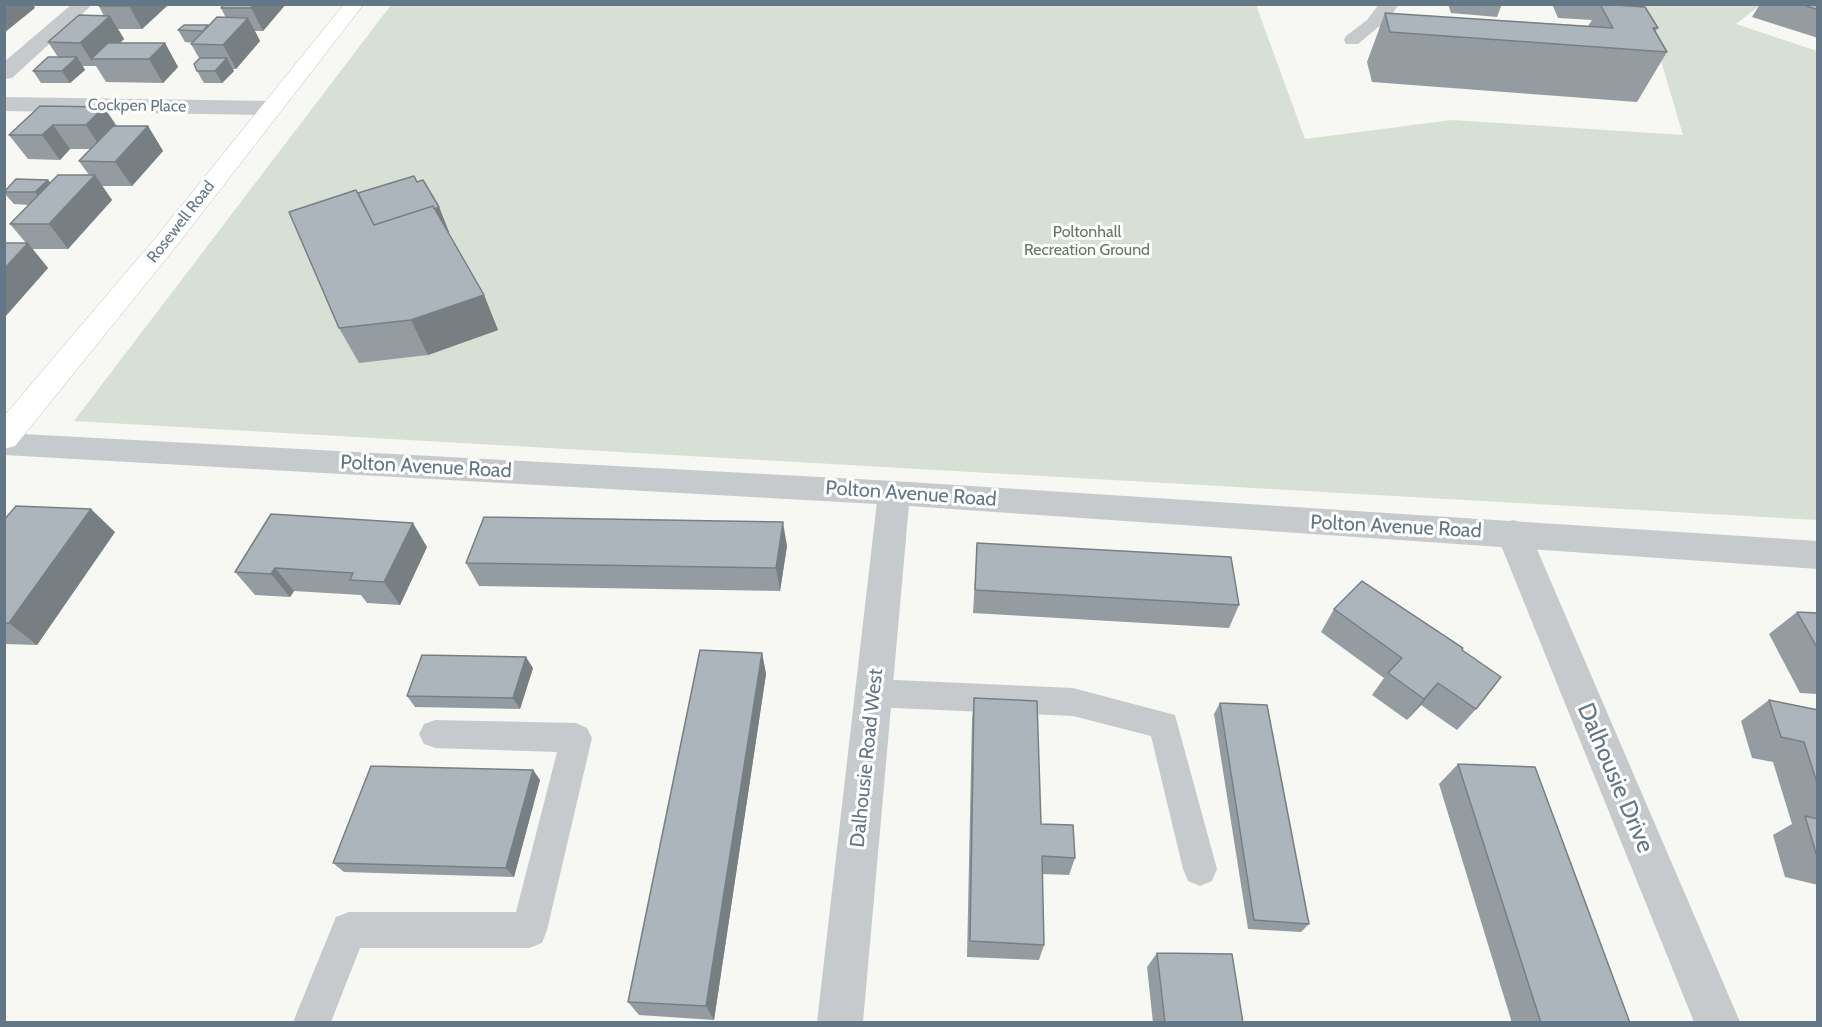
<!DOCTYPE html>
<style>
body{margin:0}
#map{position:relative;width:1822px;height:1027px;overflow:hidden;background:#f7f7f3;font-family:Cabin,sans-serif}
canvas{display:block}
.frame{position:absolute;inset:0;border:6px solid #637787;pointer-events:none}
</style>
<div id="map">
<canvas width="1822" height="1027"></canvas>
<div class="frame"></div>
</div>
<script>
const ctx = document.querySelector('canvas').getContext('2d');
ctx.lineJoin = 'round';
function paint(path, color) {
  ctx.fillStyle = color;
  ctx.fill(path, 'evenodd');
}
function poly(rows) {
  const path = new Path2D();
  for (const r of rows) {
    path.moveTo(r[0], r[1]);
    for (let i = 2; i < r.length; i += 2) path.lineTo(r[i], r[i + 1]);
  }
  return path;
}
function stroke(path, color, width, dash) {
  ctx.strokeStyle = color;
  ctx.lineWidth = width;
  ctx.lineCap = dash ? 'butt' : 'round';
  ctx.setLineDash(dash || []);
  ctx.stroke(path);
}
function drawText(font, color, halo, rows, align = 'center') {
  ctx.font = font + ' Cabin,sans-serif';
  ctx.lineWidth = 6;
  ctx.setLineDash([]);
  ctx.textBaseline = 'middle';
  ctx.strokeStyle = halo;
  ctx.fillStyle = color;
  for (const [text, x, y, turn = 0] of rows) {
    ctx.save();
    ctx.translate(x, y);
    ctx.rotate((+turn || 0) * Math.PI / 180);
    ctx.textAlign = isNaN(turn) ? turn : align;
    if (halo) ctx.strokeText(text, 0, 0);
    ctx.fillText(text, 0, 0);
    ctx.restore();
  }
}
paint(poly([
 [391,5,1256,5,1305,139,1452,120,1683,135,1648,17,1638,5,1760,5,1736,24,1817,51,1817,520,74,421]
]), '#d8dfd4');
const primary = poly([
 [344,4,364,4,175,248,15,446,4,449,4,416,157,236,344,4]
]);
stroke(primary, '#b9bdc1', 1);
paint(poly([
 [1377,15,1385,20,1383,23,1358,44,1346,44,1344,40,1346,36,1371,17,1377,15],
 [873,679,1073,688,1175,715,1217,869,1212,881,1200,886,1188,881,1183,869,1151,736,1073,716,873,707,862,703,858,693,862,683,873,679],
 [435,720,576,723,587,728,592,738,547,930,542,943,529,948,360,948,331,1022,293,1022,336,917,349,912,516,912,557,752,435,748,424,744,419,734,424,724,435,720]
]), '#c6cacd');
paint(poly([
 [72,4,93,4,12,78,4,79,4,62,72,4],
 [1379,4,1399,4,1390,17,1432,30,1435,34,1432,38,1425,40,1370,24,1367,20,1379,4],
 [4,97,270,101,278,103,281,108,278,113,270,115,4,111,4,97],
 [894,481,905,484,910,493,863,1022,817,1022,878,493,883,484,894,481],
 [1513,520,1525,524,1530,533,1740,1022,1694,1022,1496,533,1501,524,1513,520]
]), '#c6cacd');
paint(poly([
 [4,433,894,481,1818,541,1818,569,894,505,4,455,4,433]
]), '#c6cacd');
paint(primary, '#fff');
paint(poly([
 [224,4,286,4,263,31,255,31,260,41,236,69,232,69,234,71,222,83,204,83,197,71,199,58,191,44,193,43,185,42,178,30,208,25,209,26,226,18,221,8],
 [1448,4,1502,4,1497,17,1451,13],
 [1552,4,1644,4,1643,7,1658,28,1655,32,1667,52,1637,102,1372,82,1367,62,1385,13,1588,26,1592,20,1558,18],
 [1760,4,1818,4,1818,38,1752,17],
 [168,5,142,29,118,29,124,39,120,43,165,43,178,67,163,83,106,82,96,66,83,66,85,70,70,83,41,83,33,71,58,57,48,42,104,16,99,6],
 [40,106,117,126,148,126,163,151,132,186,102,186,112,200,68,249,32,249,48,268,4,318,4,243,26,243,10,224,29,205,14,204,4,193,4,191,48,180,50,182,89,175,79,161,90,149,70,149,60,160,28,159,9,135],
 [417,182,439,207,449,232,448,233,484,295,498,330,428,355,359,363,339,328,358,193],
 [4,520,115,532,37,645,4,644],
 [977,543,1239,605,1229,628,973,613],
 [787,546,780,591,479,586,466,563],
 [427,547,400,605,367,603,361,595,294,591,290,597,255,595,235,572],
 [1334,609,1462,650,1476,709,1457,730,1421,705,1407,720,1372,695,1384,678,1321,632],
 [1797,612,1818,613,1818,694,1800,693,1769,634],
 [762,653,766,674,714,1020,639,1015,628,1002],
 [533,668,520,709,415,707,407,696],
 [974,698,1041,824,1075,858,1069,875,1042,874,1044,945,1039,960,967,957,972,719],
 [1769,700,1818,710,1818,885,1785,877,1773,835,1792,824,1773,762,1752,758,1741,721],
 [1220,703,1309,924,1301,932,1248,929,1214,714],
 [1458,764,1630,1023,1512,1023,1439,784],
 [533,770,540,780,514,877,344,872,333,863],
 [1157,953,1243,1023,1153,1023,1147,967]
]), '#949ca1');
paint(poly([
 [4,4,33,4,35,8,4,33],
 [131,4,168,5,142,29,129,6],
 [254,4,286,4,263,31,251,8],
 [110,16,124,39,103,59,91,59,95,66,80,43],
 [248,18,260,41,236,69,223,45],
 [165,43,178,67,163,83,149,59],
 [77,57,85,70,70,83,62,71],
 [227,58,234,71,222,83,215,71],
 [104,107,120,131,102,150,86,125],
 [53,125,70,149,60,160,42,135],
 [148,126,163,151,132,186,115,162],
 [95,175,112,200,68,249,49,224],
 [48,180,57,192,45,205,35,192],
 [439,207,449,232,444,234,433,209],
 [28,243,48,268,4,318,4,269],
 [484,295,498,330,428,355,411,320],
 [91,509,115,532,37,645,9,623],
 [783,522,787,546,780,591,776,568],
 [413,523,427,547,400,605,384,582],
 [275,568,294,591,290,597,271,574],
 [762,653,766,674,714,1020,706,1006],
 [526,657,533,668,520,709,513,698],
 [1438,683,1421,705,1407,720,1424,699],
 [533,770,540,780,514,877,506,868]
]), '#787f83');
const building = poly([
 [100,4,131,4,129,6,99,6,100,4],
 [224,4,254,4,251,8,221,8,224,4],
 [1600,4,1645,7,1658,28,1653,28,1667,52,1390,32,1385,13,1613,28,1600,4],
 [1801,4,1818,4,1818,10,1801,4],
 [79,15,110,16,80,43,48,42,79,15],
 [217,17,248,18,223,45,191,44,217,17],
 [184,25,208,25,203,31,178,30,184,25],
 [108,43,165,43,149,59,91,59,108,43],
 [48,57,77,57,62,71,33,71,48,57],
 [200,58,227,58,215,71,197,71,194,64,200,58],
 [40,106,104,107,86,125,53,125,42,135,9,135,40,106],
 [113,126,148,126,115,162,79,161,113,126],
 [58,175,95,175,49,224,10,224,58,175],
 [414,176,417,182,423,180,439,207,434,209,433,206,374,225,358,193,414,176],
 [16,179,48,180,35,192,4,192,16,179],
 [356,190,374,225,433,206,484,295,411,320,339,328,289,212,356,190],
 [4,243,28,243,4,269,4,243],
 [16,506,91,509,9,623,4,623,4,520,16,506],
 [271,514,413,523,384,582,350,580,353,573,275,568,271,574,235,572,271,514],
 [484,517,783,522,776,568,466,563,484,517],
 [977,543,1231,557,1239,605,975,590,977,543],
 [1362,581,1463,648,1462,650,1501,677,1476,709,1438,683,1424,699,1388,673,1402,658,1334,609,1362,581],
 [1797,612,1818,613,1818,649,1797,612],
 [700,650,762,653,706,1006,628,1002,700,650],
 [422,655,526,657,513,698,407,696,422,655],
 [974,698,1037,701,1041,824,1073,825,1075,858,1042,856,1044,945,970,941,974,698],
 [1769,700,1818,710,1818,786,1804,742,1781,737,1769,700],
 [1220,703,1267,705,1309,924,1254,920,1220,703],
 [1458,764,1535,767,1630,1023,1541,1023,1458,764],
 [371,766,533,770,506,868,333,863,371,766],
 [1805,816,1818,819,1818,860,1805,816],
 [1157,953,1232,954,1243,1023,1165,1023,1157,953]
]);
paint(building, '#acb5bb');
stroke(building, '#787f83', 1.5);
drawText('16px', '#637787', '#fff', [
 ["Cockpen Place",137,106,1],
 ["Rosewell Road",181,222,-52]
]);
drawText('16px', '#64785f', '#fff', [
 ["Poltonhall",1087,232],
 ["Recreation Ground",1087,250]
]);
drawText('20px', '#637787', '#fff', [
 ["Polton Avenue Road",426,467,3],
 ["Polton Avenue Road",911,494,4],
 ["Polton Avenue Road",1396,527,3],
 ["Dalhousie Road West",867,758,-84]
]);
drawText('24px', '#637787', '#fff', [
 ["Dalhousie Drive",1615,778,67]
]);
</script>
